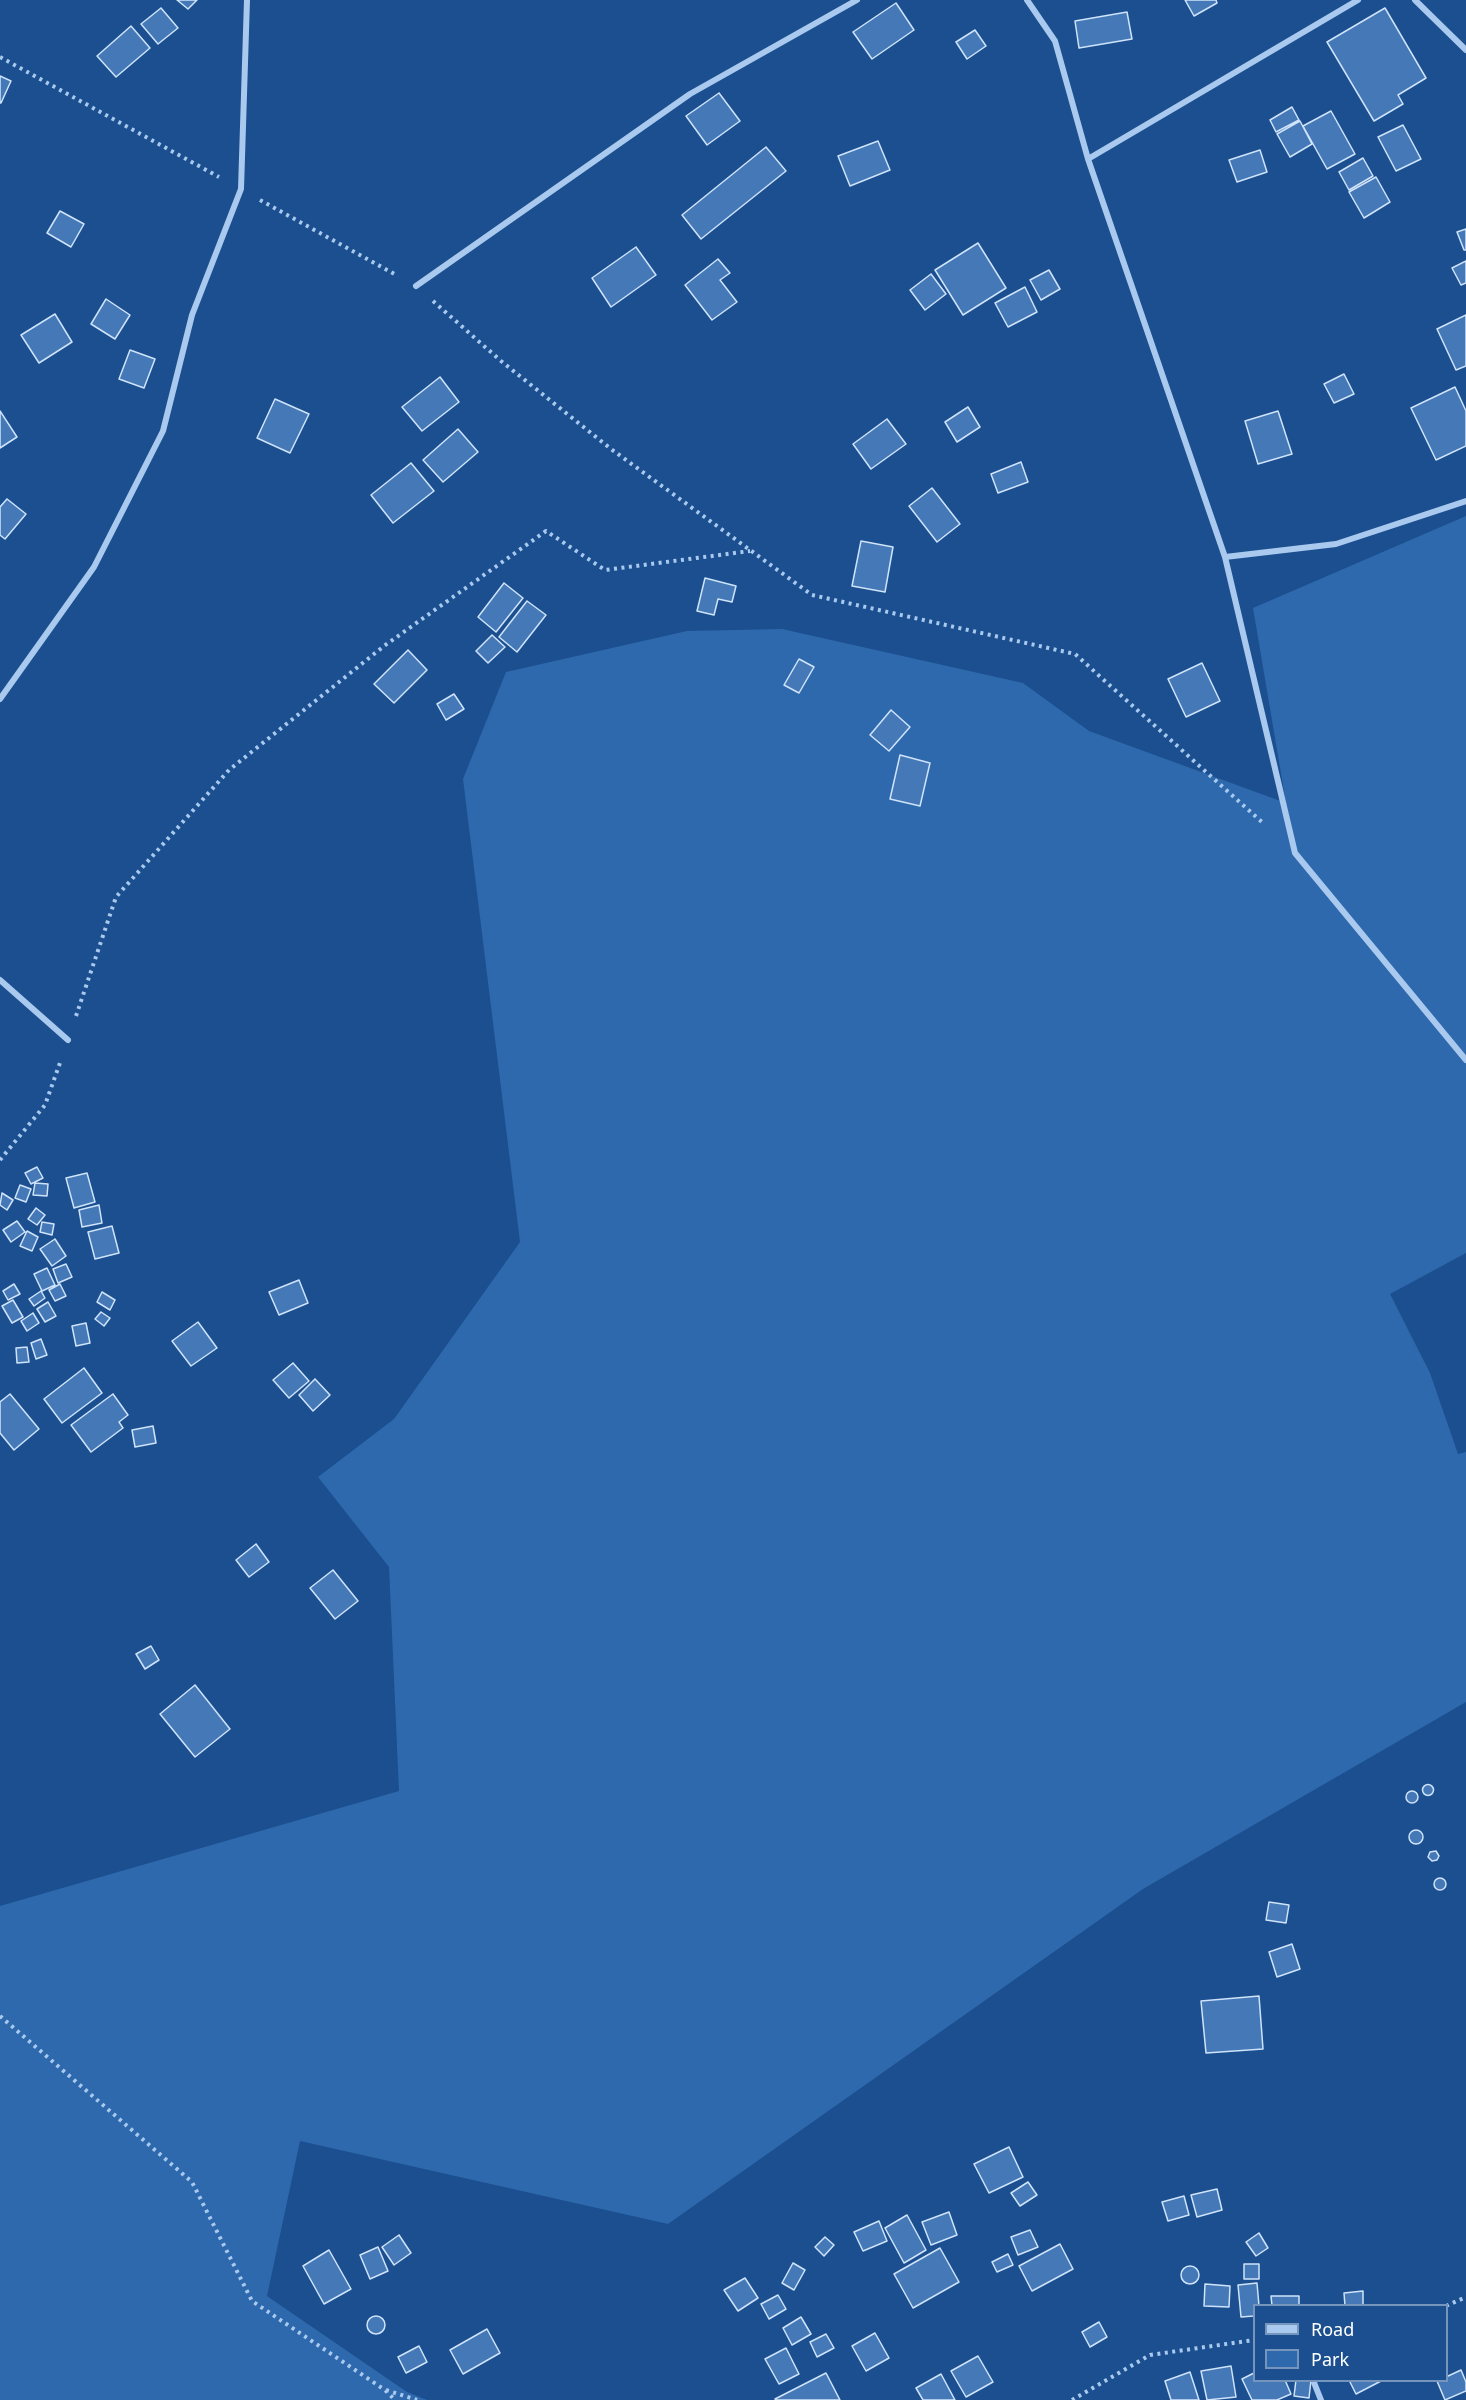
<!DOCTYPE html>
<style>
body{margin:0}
#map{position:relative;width:1466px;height:2400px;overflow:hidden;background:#1b4f8f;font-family:"Noto Sans",sans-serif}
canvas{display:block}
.legend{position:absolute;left:1253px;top:2304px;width:195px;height:78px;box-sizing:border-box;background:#1b4f8f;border:2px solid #7695bc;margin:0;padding:8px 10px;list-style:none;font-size:18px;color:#fff}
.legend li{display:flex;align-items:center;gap:12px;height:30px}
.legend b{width:30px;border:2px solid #7695bc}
</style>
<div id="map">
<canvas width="1466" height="2400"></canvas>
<ul class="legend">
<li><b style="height:8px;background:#a9c9ee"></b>Road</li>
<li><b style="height:16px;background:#2e69ad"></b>Park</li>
</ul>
</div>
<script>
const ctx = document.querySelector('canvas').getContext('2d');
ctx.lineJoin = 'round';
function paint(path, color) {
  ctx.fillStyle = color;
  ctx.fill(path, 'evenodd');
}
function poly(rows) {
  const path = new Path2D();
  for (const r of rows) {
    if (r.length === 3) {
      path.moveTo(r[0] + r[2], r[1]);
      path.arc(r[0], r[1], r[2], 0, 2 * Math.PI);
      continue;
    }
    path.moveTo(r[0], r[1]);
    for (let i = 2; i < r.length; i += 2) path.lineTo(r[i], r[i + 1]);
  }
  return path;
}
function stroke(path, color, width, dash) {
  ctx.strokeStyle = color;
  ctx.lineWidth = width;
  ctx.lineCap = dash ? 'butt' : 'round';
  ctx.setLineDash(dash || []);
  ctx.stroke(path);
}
paint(poly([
 [1466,516,1466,1253,1390,1294,1430,1373,1458,1454,1466,1452,1466,1702,1143,1889,668,2224,300,2141,267,2296,407,2392,427,2400,0,2400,0,1906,399,1791,389,1567,318,1477,394,1419,520,1242,463,779,506,672,687,631,782,629,1023,683,1089,731,1286,803,1253,608]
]), '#2e69ad');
const building = poly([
 [177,0,197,0,188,9,177,0],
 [1185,0,1216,0,1217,3,1194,16,1185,0],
 [896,3,914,30,872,59,853,32,896,3],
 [161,8,178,28,158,44,141,24,161,8],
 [1385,8,1426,78,1398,95,1403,104,1374,121,1327,42,1385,8],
 [1127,12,1132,39,1079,48,1075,21,1127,12],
 [131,26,150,48,116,77,97,56,131,26],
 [975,30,986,46,967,59,956,42,975,30],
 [0,76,11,81,1,103,0,103,0,76],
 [719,93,740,121,707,145,686,116,719,93],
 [1292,107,1299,120,1276,132,1270,120,1292,107],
 [1331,111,1355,154,1327,169,1303,126,1331,111],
 [1300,121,1312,144,1290,157,1277,134,1300,121],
 [1403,125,1421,159,1396,171,1378,137,1403,125],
 [878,141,890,170,850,186,838,156,878,141],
 [766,147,786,171,701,239,682,215,766,147],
 [1260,150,1267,172,1237,182,1229,160,1260,150],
 [1363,158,1373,176,1349,190,1339,172,1363,158],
 [1376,177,1390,202,1364,218,1349,192,1376,177],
 [60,211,84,224,71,247,47,233,60,211],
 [1466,229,1466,250,1464,250,1457,232,1466,229],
 [978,243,1006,288,963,315,935,270,978,243],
 [636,247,656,275,611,307,592,278,636,247],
 [718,259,730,273,720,280,737,302,712,320,685,285,718,259],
 [1466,261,1466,283,1461,285,1452,268,1466,261],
 [1049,270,1060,289,1041,300,1030,280,1049,270],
 [931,274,946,294,925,310,910,290,931,274],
 [1025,287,1037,312,1008,327,995,303,1025,287],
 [106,299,130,315,115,339,91,324,106,299],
 [55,314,72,342,39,363,21,335,55,314],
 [1466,315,1466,366,1456,370,1437,329,1466,315],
 [130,350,155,359,144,388,119,379,130,350],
 [1344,374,1354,394,1334,403,1324,384,1344,374],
 [440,377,459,402,422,431,402,407,440,377],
 [1455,387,1466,411,1466,446,1436,460,1411,408,1455,387],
 [275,399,309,414,290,453,257,438,275,399],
 [968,407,980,427,957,442,945,422,968,407],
 [0,411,17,437,0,448,0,411],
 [1278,411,1292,454,1258,464,1245,421,1278,411],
 [887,419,906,444,871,469,853,444,887,419],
 [458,429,478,452,443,482,423,460,458,429],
 [1021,462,1028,482,998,493,991,474,1021,462],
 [411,463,434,491,393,523,371,495,411,463],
 [932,488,960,524,937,542,909,506,932,488],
 [7,499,26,514,5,539,0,535,0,507,7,499],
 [861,541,893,547,885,592,852,586,861,541],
 [705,578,736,586,732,602,718,599,714,615,697,611,705,578],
 [504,583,523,598,496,632,478,617,504,583],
 [527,601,546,615,517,652,499,637,527,601],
 [492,635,505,647,488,663,476,651,492,635],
 [408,650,427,670,394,703,374,684,408,650],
 [799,659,814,667,799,693,784,685,799,659],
 [1202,663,1220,701,1186,717,1168,679,1202,663],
 [454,694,464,709,446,720,437,704,454,694],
 [891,710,910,727,889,751,870,735,891,710],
 [900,755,930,763,920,806,890,799,900,755],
 [37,1167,43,1178,31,1184,25,1173,37,1167],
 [87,1173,95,1202,74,1208,66,1178,87,1173],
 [35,1183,48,1184,47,1196,33,1195,35,1183],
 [20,1185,31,1189,26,1202,15,1198,20,1185],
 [2,1193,13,1200,7,1210,0,1205,2,1193],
 [99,1205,102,1223,82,1227,79,1210,99,1205],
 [36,1208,45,1215,37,1225,28,1219,36,1208],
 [17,1221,25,1232,11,1242,3,1230,17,1221],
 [42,1222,54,1224,52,1235,40,1232,42,1222],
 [112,1226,119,1253,95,1259,88,1232,112,1226],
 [27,1231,38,1237,32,1251,20,1246,27,1231],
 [55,1239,66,1256,52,1266,40,1249,55,1239],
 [66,1264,72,1277,58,1283,53,1269,66,1264],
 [47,1268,55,1285,42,1291,34,1274,47,1268],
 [299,1280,308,1303,279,1315,269,1292,299,1280],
 [14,1284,20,1294,8,1300,3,1291,14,1284],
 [60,1284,66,1296,55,1301,49,1290,60,1284],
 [41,1291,45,1298,34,1306,29,1299,41,1291],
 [102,1292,115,1300,110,1310,97,1302,102,1292],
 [13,1300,23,1317,12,1323,2,1306,13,1300],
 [48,1302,56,1316,45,1322,37,1309,48,1302],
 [101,1312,110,1318,104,1326,95,1319,101,1312],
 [33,1313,39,1323,27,1331,21,1321,33,1313],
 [198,1322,217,1348,191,1366,172,1341,198,1322],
 [86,1323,90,1343,76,1346,72,1326,86,1323],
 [41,1339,47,1355,36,1359,31,1343,41,1339],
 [27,1347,29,1362,17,1363,16,1348,27,1347],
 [293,1363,309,1381,289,1398,273,1380,293,1363],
 [84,1368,102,1393,62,1423,44,1399,84,1368],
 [315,1379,330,1395,313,1411,299,1395,315,1379],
 [10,1394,39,1429,14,1450,0,1433,0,1402,10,1394],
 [113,1394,128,1415,119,1422,123,1428,91,1452,71,1425,113,1394],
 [153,1426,156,1443,135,1447,132,1430,153,1426],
 [256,1544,269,1562,249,1577,236,1560,256,1544],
 [333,1570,358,1601,335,1619,310,1588,333,1570],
 [151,1646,159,1660,145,1669,136,1654,151,1646],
 [195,1685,230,1729,195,1757,160,1714,195,1685],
 [1428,1790,5.5],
 [1412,1797,6],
 [1416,1837,7],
 [1436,1851,1439,1856,1437,1860,1432,1861,1428,1857,1430,1852,1436,1851],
 [1440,1884,6],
 [1269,1902,1289,1905,1286,1923,1266,1920,1269,1902],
 [1292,1944,1300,1969,1277,1977,1269,1952,1292,1944],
 [1259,1996,1263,2049,1206,2053,1201,2001,1259,1996],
 [1009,2147,1023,2177,989,2193,974,2164,1009,2147],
 [1028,2182,1037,2195,1020,2206,1011,2193,1028,2182],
 [1217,2189,1222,2210,1197,2217,1191,2195,1217,2189],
 [1184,2196,1189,2215,1168,2221,1162,2202,1184,2196],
 [949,2212,957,2235,931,2245,922,2222,949,2212],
 [907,2215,926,2250,904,2263,885,2228,907,2215],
 [879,2221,887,2241,863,2251,854,2232,879,2221],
 [1030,2230,1038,2247,1018,2255,1011,2237,1030,2230],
 [1259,2233,1268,2248,1256,2256,1246,2242,1259,2233],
 [399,2235,411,2253,394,2265,382,2247,399,2235],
 [825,2237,834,2245,824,2256,815,2247,825,2237],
 [1060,2244,1073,2269,1032,2291,1019,2266,1060,2244],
 [378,2247,388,2271,370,2279,360,2255,378,2247],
 [940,2248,959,2282,913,2308,894,2274,940,2248],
 [329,2250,351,2289,324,2304,303,2266,329,2250],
 [1008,2254,1013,2265,997,2272,992,2262,1008,2254],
 [793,2263,805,2270,794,2290,782,2283,793,2263],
 [1244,2264,1259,2264,1259,2279,1244,2279,1244,2264],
 [1190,2275,9],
 [745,2278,758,2298,738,2311,724,2290,745,2278],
 [1257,2283,1259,2306,1254,2306,1254,2316,1241,2317,1238,2285,1257,2283],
 [1205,2284,1230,2286,1229,2307,1204,2306,1205,2284],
 [1363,2291,1363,2306,1345,2306,1344,2293,1363,2291],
 [778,2295,786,2309,769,2319,761,2304,778,2295],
 [1271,2296,1299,2296,1299,2306,1272,2306,1271,2296],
 [376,2325,9],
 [801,2317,811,2334,792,2345,783,2328,801,2317],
 [1099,2322,1107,2337,1090,2347,1082,2332,1099,2322],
 [487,2329,500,2353,463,2374,450,2350,487,2329],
 [875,2333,889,2358,866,2371,852,2346,875,2333],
 [826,2334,834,2348,817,2357,810,2342,826,2334],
 [419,2346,427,2362,406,2373,398,2357,419,2346],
 [786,2348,799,2374,779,2384,765,2359,786,2348],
 [978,2356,993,2382,966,2397,951,2371,978,2356],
 [1231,2366,1236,2397,1207,2400,1201,2371,1231,2366],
 [1461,2370,1466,2382,1466,2391,1445,2400,1437,2381,1446,2380,1446,2377,1461,2370],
 [1190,2372,1199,2400,1171,2400,1165,2381,1190,2372],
 [826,2373,840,2400,776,2400,775,2399,826,2373],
 [1254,2373,1254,2380,1285,2380,1291,2394,1277,2400,1252,2400,1242,2379,1254,2373],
 [941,2374,955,2400,923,2400,916,2388,941,2374],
 [1296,2380,1311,2380,1309,2398,1294,2396,1296,2380],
 [1349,2380,1383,2380,1356,2394,1349,2380]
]);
paint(building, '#4478b7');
stroke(building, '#cfe3fa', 1.5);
stroke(poly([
 [0,57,219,177],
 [260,200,398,276],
 [433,301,501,361,611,449,812,595,1075,654,1264,824],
 [76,1016,116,897,229,770,384,646,546,531,605,570,750,551],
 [0,1160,45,1105,61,1060],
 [0,2016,192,2182,252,2301,385,2390,395,2400],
 [1446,2306,1466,2297],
 [386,2390,417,2400],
 [1072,2400,1150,2355,1254,2340]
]), '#a9c9ee', 4, [3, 4.5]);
stroke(poly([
 [1027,0,1055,41,1088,159,1225,557,1295,853,1466,1060],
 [1415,0,1466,50],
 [1088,159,1358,0],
 [416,286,690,94,857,0],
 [1225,557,1336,544,1466,501],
 [0,699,94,567,163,431,192,315,241,189,247,0],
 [0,980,68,1040],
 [1313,2380,1321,2400]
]), '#a9c9ee', 6);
</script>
